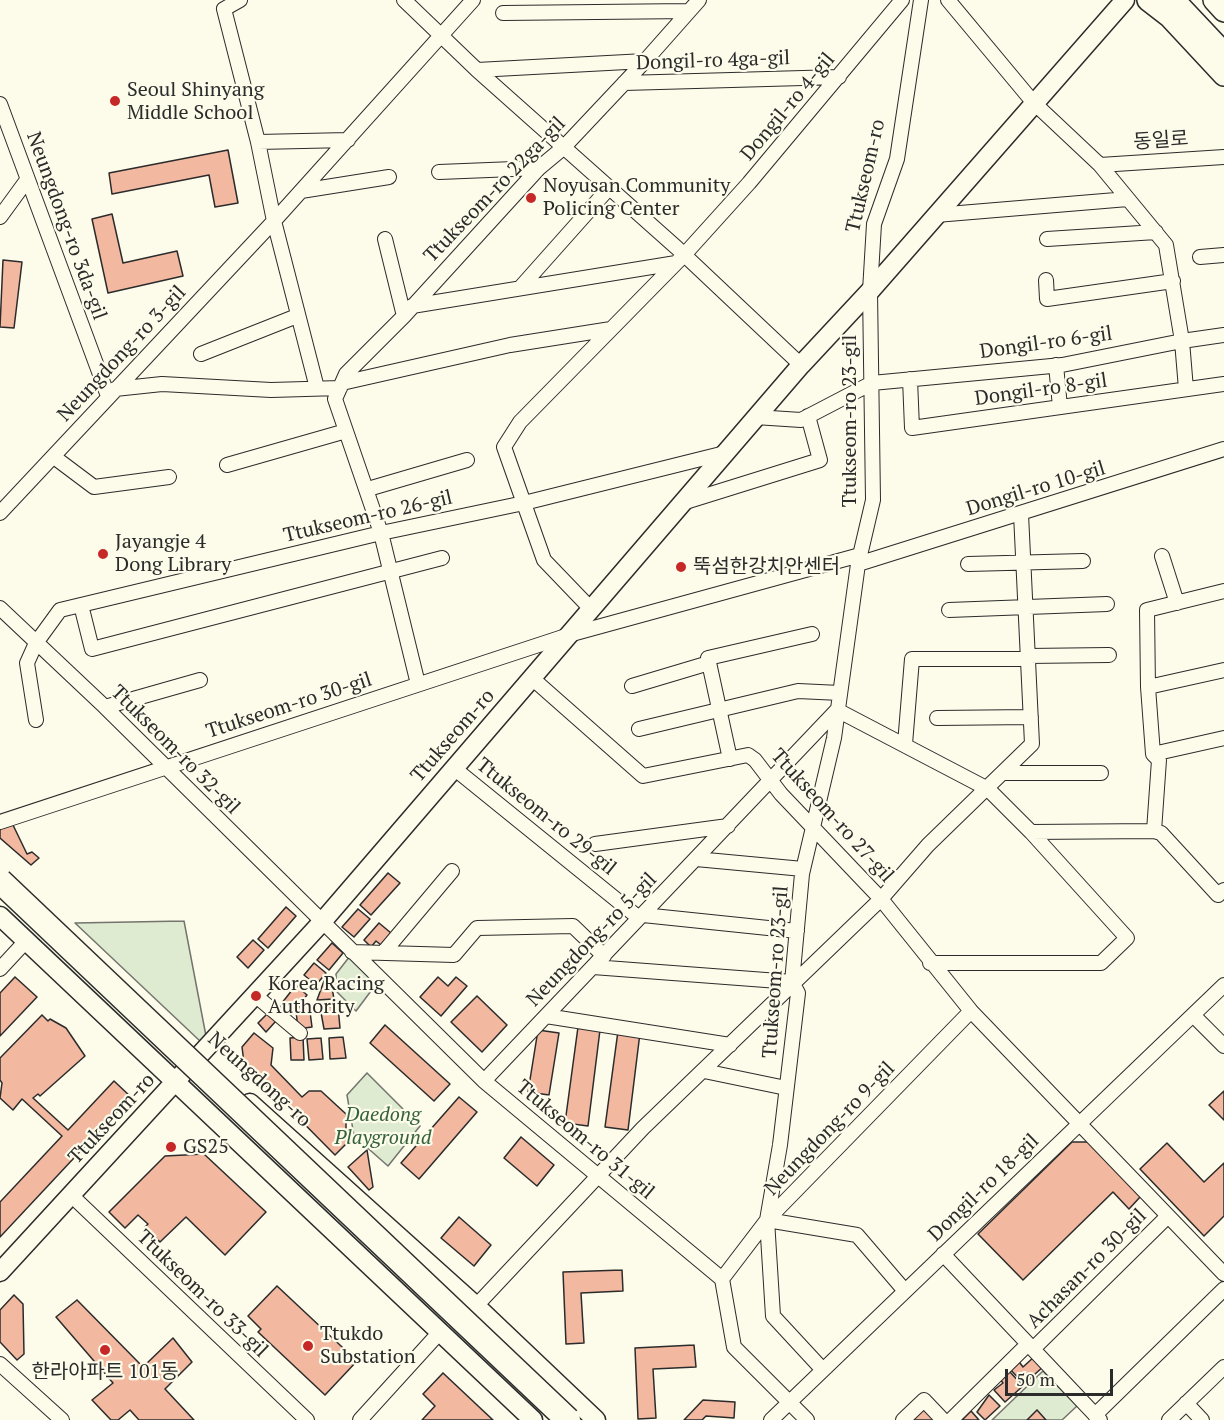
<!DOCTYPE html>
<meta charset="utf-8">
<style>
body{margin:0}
#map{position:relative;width:1224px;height:1420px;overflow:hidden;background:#fdfbea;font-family:"PT Serif",serif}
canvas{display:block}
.scale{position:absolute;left:1005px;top:1369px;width:108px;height:27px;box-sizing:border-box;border:3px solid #2b2b2b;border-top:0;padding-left:8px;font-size:18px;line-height:21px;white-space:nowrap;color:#2b2b2b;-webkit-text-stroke:4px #fdfbea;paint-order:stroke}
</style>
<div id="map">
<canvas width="1224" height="1420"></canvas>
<div class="scale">50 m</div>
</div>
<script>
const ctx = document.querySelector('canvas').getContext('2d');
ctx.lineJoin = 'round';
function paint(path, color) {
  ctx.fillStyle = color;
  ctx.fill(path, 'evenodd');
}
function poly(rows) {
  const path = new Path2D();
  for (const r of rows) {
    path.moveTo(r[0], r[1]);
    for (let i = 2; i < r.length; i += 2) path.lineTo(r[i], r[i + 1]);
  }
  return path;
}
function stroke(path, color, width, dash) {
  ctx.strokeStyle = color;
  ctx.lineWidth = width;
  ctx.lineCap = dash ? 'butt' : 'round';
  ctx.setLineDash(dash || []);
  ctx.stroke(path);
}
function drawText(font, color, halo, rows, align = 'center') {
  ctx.font = font + ' "PT Serif","Noto Sans KR",serif';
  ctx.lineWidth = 4.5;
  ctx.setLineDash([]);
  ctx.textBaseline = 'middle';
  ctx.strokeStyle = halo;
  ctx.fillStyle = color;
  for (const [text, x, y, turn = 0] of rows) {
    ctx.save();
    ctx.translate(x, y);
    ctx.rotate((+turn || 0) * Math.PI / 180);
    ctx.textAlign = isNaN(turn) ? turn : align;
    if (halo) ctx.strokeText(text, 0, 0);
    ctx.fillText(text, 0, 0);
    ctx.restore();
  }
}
const green = poly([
 [184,921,206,1036,201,1042,75,923,184,921],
 [350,956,377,983,356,1011,337,992,336,974,350,956],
 [367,1073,420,1126,388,1166,354,1136,347,1095,367,1073],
 [1043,1371,1077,1406,1062,1420,992,1420,1043,1371]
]);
paint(green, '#deebd1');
stroke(green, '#74746e', 1.5);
const building = poly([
 [228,150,238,203,215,207,209,175,112,194,109,173,228,150],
 [112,214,123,263,177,251,183,276,108,293,92,219,112,214],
 [3,260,22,262,14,328,0,327,3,260],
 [13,825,27,854,32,852,39,858,31,865,0,838,0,829,13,825],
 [388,873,400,883,371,915,360,905,388,873],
 [286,907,296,916,268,948,258,939,286,907],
 [358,909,370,919,354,937,342,927,358,909],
 [379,923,391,933,381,945,376,941,371,947,364,940,379,923],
 [253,940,264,950,248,968,237,957,253,940],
 [332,943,343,953,329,970,317,960,332,943],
 [314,963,326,973,316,985,304,975,314,963],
 [15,977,37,997,0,1036,0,993,15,977],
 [438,977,448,986,456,977,467,986,441,1016,420,997,438,977],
 [324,981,331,982,334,999,317,1000,324,981],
 [296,985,307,995,289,1017,278,1008,296,985],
 [477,996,507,1025,482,1052,451,1022,477,996],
 [301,1004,309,1004,312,1027,298,1029,296,1011,301,1004],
 [338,1006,340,1028,324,1029,320,1007,338,1006],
 [268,1013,276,1021,266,1032,258,1023,268,1013],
 [42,1015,48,1021,50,1019,66,1028,85,1056,40,1096,38,1094,33,1098,68,1130,114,1081,131,1097,0,1237,0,1202,62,1136,22,1099,13,1110,0,1098,2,1083,0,1080,0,1058,42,1015],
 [385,1025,450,1084,434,1101,370,1043,385,1025],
 [578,1027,600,1030,588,1126,565,1123,578,1027],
 [538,1030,559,1033,549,1095,528,1092,538,1030],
 [618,1031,640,1033,628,1130,605,1127,618,1031],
 [254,1033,273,1048,271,1065,302,1097,309,1091,321,1091,346,1114,346,1144,335,1155,244,1063,242,1047,254,1033],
 [303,1037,304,1060,291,1060,290,1038,303,1037],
 [343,1037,346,1058,330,1059,329,1038,343,1037],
 [321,1038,323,1059,309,1060,307,1039,321,1038],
 [1224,1091,1224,1120,1209,1105,1224,1091],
 [459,1097,477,1112,419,1179,401,1163,459,1097],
 [521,1137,554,1165,537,1186,504,1158,521,1137],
 [1072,1142,1088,1142,1141,1196,1129,1209,1113,1192,1023,1280,978,1234,1072,1142],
 [1167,1143,1204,1182,1224,1163,1224,1216,1204,1236,1140,1169,1167,1143],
 [367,1150,373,1187,369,1190,348,1167,367,1150],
 [204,1154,266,1212,225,1255,186,1217,160,1242,145,1227,148,1224,138,1215,125,1228,109,1212,165,1156,204,1154],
 [459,1217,491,1245,474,1266,441,1238,459,1217],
 [622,1270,623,1291,581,1293,584,1343,566,1344,563,1272,622,1270],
 [277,1286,357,1361,325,1395,258,1332,261,1329,248,1316,277,1286],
 [14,1295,23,1304,24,1354,17,1360,0,1342,0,1310,14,1295],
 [77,1300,143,1367,173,1338,192,1362,165,1389,194,1420,139,1420,130,1410,118,1420,111,1420,92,1400,113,1383,56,1317,77,1300],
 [694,1345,696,1367,653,1369,656,1418,638,1419,635,1348,694,1345],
 [1035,1356,1044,1366,1024,1384,1008,1367,1017,1359,1023,1367,1035,1356],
 [1009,1371,1023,1386,1005,1402,994,1390,1003,1383,1000,1379,1009,1371],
 [443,1373,493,1420,422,1420,435,1406,423,1394,443,1373],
 [989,1395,1000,1406,985,1420,977,1412,989,1395],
 [703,1400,735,1402,734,1418,706,1416,702,1420,684,1420,703,1400],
 [926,1407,938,1420,912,1420,926,1407],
 [1037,1410,1046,1420,1027,1420,1037,1410],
 [971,1411,979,1420,962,1420,971,1411]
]);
paint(building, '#f2b8a0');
stroke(building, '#2b2b2b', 1.5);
const street = poly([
 [240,0,224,9,258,142,274,221,317,388],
 [404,0,477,70,677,248,801,365],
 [948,0,1033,102,1100,165,1166,245,1182,341,1186,389],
 [503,13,689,11],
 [477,70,645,61],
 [624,83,839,77],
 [0,104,108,396],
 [258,142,348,140],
 [1100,165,1224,157],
 [439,172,539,168],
 [301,191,389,177],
 [936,215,1128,199],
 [0,217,27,180],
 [385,239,404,316],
 [1047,239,1156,232],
 [1200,257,1224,255],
 [1046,280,1047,299,1173,281],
 [520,288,609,188],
 [412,306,676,263],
 [201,354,297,316],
 [1056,365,1060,407],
 [910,379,912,428,1224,384],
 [342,383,510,345,611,329],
 [115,389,162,384,271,390,340,388],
 [755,417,801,420,872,383,1062,365,1182,341,1224,335],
 [54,457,94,487,169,477],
 [227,465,346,431],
 [368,489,467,460],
 [682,503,820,460,808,416],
 [0,513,274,221,473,0],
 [1162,556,1177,603],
 [858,564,1224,449],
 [968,564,1083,561],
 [81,605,92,649,442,558],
 [0,608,105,707,484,1081,722,1279,734,1347,807,1420],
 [592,610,544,560,504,447,520,422,684,255,749,183,902,0],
 [949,610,1107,604],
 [1028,656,1109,655],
 [533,679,643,776,748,755,755,760,781,794,881,899,971,1011,1224,1274],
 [418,684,381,533,335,399,346,374,404,316,539,168,563,148,645,61,699,0],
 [632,686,709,663],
 [1148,687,1224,670],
 [105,707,200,680],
 [937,718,1031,717],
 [36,720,27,663,36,643,60,610,381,533,524,503,725,453],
 [639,729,798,691,840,693],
 [905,744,912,659,1028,659],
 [1153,754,1148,687,1147,610,1224,591],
 [730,759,708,658,812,634],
 [455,769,639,918],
 [1004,773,1101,773],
 [0,822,572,634,860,555],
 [1154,831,1159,760,1153,754,1224,738],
 [1031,832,1154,831,1161,833,1218,895,1224,890],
 [595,844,728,826],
 [696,859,803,869],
 [643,915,797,931],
 [352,952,454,955,477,928,573,926,604,956],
 [383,953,452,871],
 [593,967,792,982],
 [0,969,26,941],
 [256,996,300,1033],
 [1193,1015,1224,1046],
 [546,1016,730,1045],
 [704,1071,786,1088],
 [484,1081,837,710,988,789,1031,832,1127,938,1101,963,930,963],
 [71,1195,307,1420],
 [767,1220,857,1235,905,1291],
 [943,1254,1100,1420],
 [722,1279,767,1220,971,1011],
 [476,1306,643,1128,881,899,928,845,1032,744,1021,514],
 [1033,1349,1168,1216],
 [0,1364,62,1420],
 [823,1370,773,1316,767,1220,780,1145,798,993,792,982,802,874,834,738,858,564,873,500,870,291,874,224,897,159,921,0],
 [1186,1403,1202,1420],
 [1095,1415,1224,1289],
 [360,1420,439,1333],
 [771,1420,1224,985],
 [903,1420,924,1400,943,1420],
 [951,1420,1028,1344],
 [1169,1420,1224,1367]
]);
const secondary = poly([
 [0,916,533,1420],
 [250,1103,476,1306,596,1420],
 [0,1272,322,922,801,365,870,291,1125,0]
]);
const primary = poly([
 [1148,0,1170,17,1224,75],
 [1174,0,1224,53],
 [1214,0,1224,11]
]);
stroke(street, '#2b2b2b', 16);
stroke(secondary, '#2b2b2b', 21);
stroke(primary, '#2b2b2b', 24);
stroke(street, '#fdfbea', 14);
stroke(secondary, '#fdfbea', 18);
stroke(primary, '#fdfbea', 21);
const rail = poly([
 [0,886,568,1420]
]);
stroke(rail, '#2b2b2b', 7);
stroke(rail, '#fdfbea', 4.5, [14]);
const highwayBridge = poly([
 [0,881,568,1420]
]);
stroke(highwayBridge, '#2b2b2b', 27, []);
stroke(highwayBridge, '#fdfbea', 24);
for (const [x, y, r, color] of [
 [115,101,6,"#c62828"],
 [531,198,6,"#c62828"],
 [103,554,6,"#c62828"],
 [681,567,6,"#c62828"],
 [256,996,6,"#c62828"],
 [171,1147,6,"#c62828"],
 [308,1346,6,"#c62828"],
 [105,1350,6,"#c62828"]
]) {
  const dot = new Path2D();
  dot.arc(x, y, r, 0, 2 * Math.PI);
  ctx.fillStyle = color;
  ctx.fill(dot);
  stroke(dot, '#fdfbea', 2);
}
drawText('20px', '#2b2b2b', '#fdfbea', [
 ["Dongil-ro 4ga-gil",713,61,-2],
 ["Dongil-ro 4-gil",788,107,-50],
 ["동일로",1161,141,-4],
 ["Ttukseom-ro",866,176,-77],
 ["Ttukseom-ro 22ga-gil",495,190,-46],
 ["Neungdong-ro 3da-gil",66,226,70],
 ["Dongil-ro 6-gil",1046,343,-8],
 ["Neungdong-ro 3-gil",122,354,-47],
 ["Dongil-ro 8-gil",1041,390,-8],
 ["Ttukseom-ro 23-gil",850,421,-90],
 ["Dongil-ro 10-gil",1036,489,-17],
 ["Ttukseom-ro 26-gil",368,517,-13],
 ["Ttukseom-ro 30-gil",289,706,-18],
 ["Ttukseom-ro",453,736,-49],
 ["Ttukseom-ro 32-gil",175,750,45],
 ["Ttukseom-ro 27-gil",832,816,48],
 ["Ttukseom-ro 29-gil",546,817,39],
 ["Neungdong-ro 5-gil",592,940,-46],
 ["Ttukseom-ro 23-gil",776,972,-86],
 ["Neungdong-ro",259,1080,42],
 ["Ttukseom-ro",112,1119,-47],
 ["Neungdong-ro 9-gil",830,1129,-46],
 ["Ttukseom-ro 31-gil",585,1140,40],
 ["Dongil-ro 18-gil",984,1188,-44],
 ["Achasan-ro 30-gil",1087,1269,-45],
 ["Ttukseom-ro 33-gil",202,1294,44]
]);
drawText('20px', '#2b2b2b', '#fdfbea', [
 ["Seoul Shinyang",127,90],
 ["Middle School",127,113],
 ["Noyusan Community",543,186],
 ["Policing Center",543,209],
 ["Jayangje 4",115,542],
 ["Dong Library",115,565],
 ["뚝섬한강치안센터",693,567],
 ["Korea Racing",268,984],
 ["Authority",268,1007],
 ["GS25",183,1147],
 ["Ttukdo",320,1334],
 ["Substation",320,1357],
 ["한라아파트 101동",105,1372,"center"]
], 'left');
drawText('italic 20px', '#34623c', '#fdfbea', [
 ["Daedong",383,1115],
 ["Playground",383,1138]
]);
</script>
